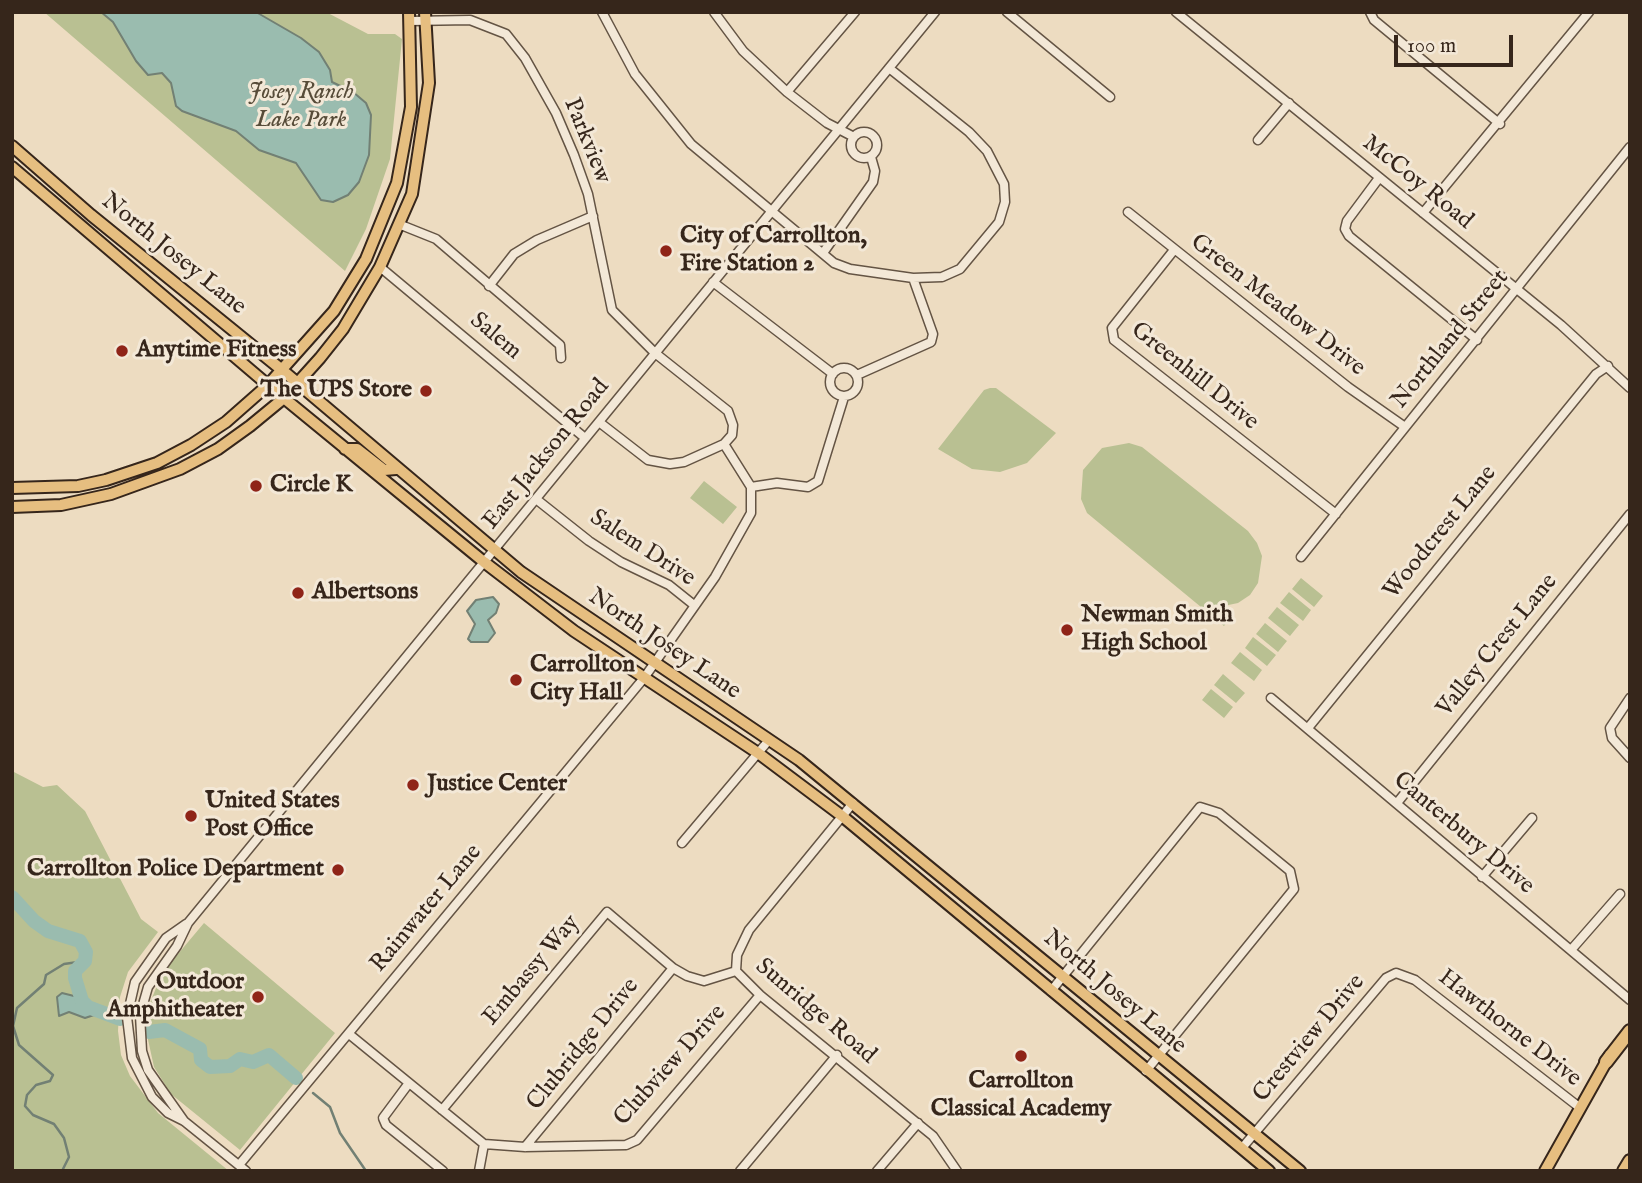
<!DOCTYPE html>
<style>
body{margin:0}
#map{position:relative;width:1642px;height:1183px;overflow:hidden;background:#eddcc1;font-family:"IM FELL English",serif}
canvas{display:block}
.frame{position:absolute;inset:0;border:14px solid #36261b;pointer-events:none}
.scale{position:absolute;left:1394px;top:35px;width:119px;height:32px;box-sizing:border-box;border:4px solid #36261b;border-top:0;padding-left:9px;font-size:21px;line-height:24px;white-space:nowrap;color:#36261b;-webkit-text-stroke:5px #f3e8d7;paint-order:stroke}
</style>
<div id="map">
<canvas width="1642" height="1183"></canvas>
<div class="frame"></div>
<div class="scale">100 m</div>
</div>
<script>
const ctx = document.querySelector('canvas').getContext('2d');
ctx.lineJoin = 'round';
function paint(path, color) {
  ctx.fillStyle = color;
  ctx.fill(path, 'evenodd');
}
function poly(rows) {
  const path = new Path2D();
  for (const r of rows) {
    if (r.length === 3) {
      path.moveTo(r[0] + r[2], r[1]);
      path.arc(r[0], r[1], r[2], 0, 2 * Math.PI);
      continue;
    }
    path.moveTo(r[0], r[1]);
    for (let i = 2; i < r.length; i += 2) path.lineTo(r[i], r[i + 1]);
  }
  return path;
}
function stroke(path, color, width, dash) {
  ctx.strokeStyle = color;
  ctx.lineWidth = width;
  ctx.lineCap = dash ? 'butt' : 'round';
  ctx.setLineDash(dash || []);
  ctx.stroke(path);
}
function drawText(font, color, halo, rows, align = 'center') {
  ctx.font = font + ' "IM FELL English",serif';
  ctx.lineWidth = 6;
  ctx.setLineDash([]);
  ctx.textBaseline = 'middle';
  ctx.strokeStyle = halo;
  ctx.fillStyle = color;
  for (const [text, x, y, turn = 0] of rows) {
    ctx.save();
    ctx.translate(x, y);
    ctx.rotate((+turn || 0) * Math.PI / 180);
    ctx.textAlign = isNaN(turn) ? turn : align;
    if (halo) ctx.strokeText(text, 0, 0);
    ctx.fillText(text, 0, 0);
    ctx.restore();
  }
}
paint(poly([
 [44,12,326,12,368,34,395,34,402,39,390,159,366,229,345,271],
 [990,388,996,388,1056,433,1027,463,1000,472,972,469,938,449,984,390],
 [1129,443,1142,447,1248,531,1257,543,1262,556,1258,583,1250,595,1238,603,1214,608,1228,621,1224,626,1087,513,1081,499,1083,470,1102,448],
 [704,481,737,507,723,524,690,498],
 [1301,578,1323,596,1314,607,1292,589],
 [1289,592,1311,610,1303,621,1280,603],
 [1277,607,1299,625,1290,636,1268,618],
 [1265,623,1287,641,1278,652,1256,634],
 [1253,637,1276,655,1267,666,1245,648],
 [1240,652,1262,670,1254,681,1231,663],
 [1223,674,1245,693,1236,703,1214,685],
 [1211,689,1233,707,1224,718,1202,700],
 [12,771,43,787,57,785,85,811,141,919,158,932,128,972,120,997,118,1031,121,1055,130,1076,158,1113,229,1171,12,1171],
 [204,923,335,1033,240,1150,171,1094,154,1067,147,1035,150,1003,162,973]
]), '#b9c092');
const water = poly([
 [101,12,256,12,301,38,319,52,330,70,332,82,353,92,366,103,371,115,369,155,359,182,348,195,333,202,321,200,296,163,259,150,236,131,182,111,176,106,171,83,162,73,148,75,136,61,113,22,101,12],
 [493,597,499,604,496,613,488,620,495,633,488,642,471,642,468,639,475,624,467,611,476,600,493,597],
 [78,983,86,1002,108,1012,105,1018,94,1015,85,1018,69,1012,59,1016,57,997,62,993,74,996,74,985,78,983]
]);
paint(water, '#9abcaf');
stroke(water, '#728074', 2);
stroke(poly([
 [313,1093,330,1107,340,1133,366,1171],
 [62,1171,69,1157,64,1138,54,1124,33,1115,25,1106,27,1095,36,1085,50,1081,53,1075,19,1045,13,1026,17,1008,44,984,46,975,64,964,85,961]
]), '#728074', 2.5);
stroke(poly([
 [12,897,34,921,48,931,80,941,86,952,85,961,75,971,75,978,82,1001,88,1007,120,1019],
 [149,1032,165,1030,200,1049,201,1060,210,1067,230,1066,240,1059,253,1062,269,1055,296,1078]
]), '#9abcaf', 14);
const minor = poly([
 [602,12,635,74,691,144,834,263,850,269,913,278,942,277,960,269,999,222,1005,202,1004,184,987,151,969,132,889,68],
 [714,12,743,51,787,92,827,123,854,137],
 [1007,12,1110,97],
 [1176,12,1561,325,1630,388],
 [1370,12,1374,20,1500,124],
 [410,21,470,20,506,34,525,58,556,113,574,155,588,194,612,310,655,353,728,411,733,425,732,435,724,444,684,462,670,464,648,460,599,422],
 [787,92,855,12],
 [864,145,13],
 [1258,140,1289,103],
 [1379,178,1347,221,1345,229,1349,236,1477,340],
 [1128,212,1348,387,1405,427],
 [1423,213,1589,12],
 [401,225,436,239,560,345,561,358],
 [1174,250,1112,328,1114,340,1336,514],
 [823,253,873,182,875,171,871,157],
 [380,267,585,438],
 [713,282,833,374],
 [489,286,514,254,537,240,593,216],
 [844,382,14],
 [857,375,931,342,933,334,913,278],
 [751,487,777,483,808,487,818,481,844,397],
 [536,499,589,541,621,562,669,585,694,605],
 [1301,557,1630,147],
 [1271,698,1630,1000],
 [1630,698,1610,728,1612,738,1630,758],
 [1308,728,1596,374,1608,366],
 [853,803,749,930,737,955,736,971,760,995,933,1136,957,1171],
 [1397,803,1630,514],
 [682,843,769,740],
 [1482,877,1532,818],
 [186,924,166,938,135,982,127,1017,132,1058,152,1097,168,1113,184,1121,246,1171],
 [1571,950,1620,894],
 [1051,991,1200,807,1219,813,1290,871,1294,889,1146,1071],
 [349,1034,484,1144,525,1147,626,1145,637,1140,760,995],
 [409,1083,383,1118,386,1125,443,1171],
 [442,1110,607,912,673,968,687,976,704,981,736,971],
 [184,1121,148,1070,142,1051,140,1015,148,987,177,946,188,923,935,12],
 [525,1147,673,968],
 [1242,1148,1386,978,1396,973,1415,980,1579,1107],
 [239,1165,644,678,715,577,751,513,751,487,724,444],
 [479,1171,484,1144],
 [740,1171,837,1055],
 [877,1171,918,1123]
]);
const major = poly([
 [12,146,91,215,282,370,521,572,799,760,1300,1171],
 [12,167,268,385,484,562,574,631,758,753,842,816,1269,1171],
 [345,449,357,449,384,470,396,469],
 [12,488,78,486,106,480,157,463,191,445,226,422,268,385,334,311,366,259,397,183,411,107,409,12],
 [12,507,61,505,111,494,180,469,218,449,250,426,284,398,320,358,343,329,380,267,412,194,429,83,425,12],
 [1545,1171,1610,1055]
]);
const highway = poly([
 [1606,1062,1630,1031],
 [1624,1171,1630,1161]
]);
stroke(minor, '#645444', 11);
stroke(major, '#36261b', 14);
stroke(highway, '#36261b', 16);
stroke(minor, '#f3e8d7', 8);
stroke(major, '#e6be80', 10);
stroke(highway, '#e6be80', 12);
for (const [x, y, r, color] of [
 [666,251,7,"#8f2418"],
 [122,351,7,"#8f2418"],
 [426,391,7,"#8f2418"],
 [256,486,7,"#8f2418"],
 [298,593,7,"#8f2418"],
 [1067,630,7,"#8f2418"],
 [516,680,7,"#8f2418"],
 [413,785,7,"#8f2418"],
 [191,816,7,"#8f2418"],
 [338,870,7,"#8f2418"],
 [258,997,7,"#8f2418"],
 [1021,1056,7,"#8f2418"]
]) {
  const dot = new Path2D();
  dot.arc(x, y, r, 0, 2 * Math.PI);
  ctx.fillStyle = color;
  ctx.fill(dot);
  stroke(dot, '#f3e8d7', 2.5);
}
drawText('italic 24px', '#574c39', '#f3e8d7', [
 ["Josey Ranch",301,93],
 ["Lake Park",301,121]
]);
drawText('24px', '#36261b', '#f3e8d7', [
 ["Parkview",586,141,68],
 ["McCoy Road",1417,183,39],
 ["North Josey Lane",173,255,39],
 ["Green Meadow Drive",1277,306,38],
 ["Salem",495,337,40],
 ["Northland Street",1451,340,-51],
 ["Greenhill Drive",1194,377,39],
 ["East Jackson Road",547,455,-51],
 ["Woodcrest Lane",1441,533,-51],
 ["Salem Drive",642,549,33],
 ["North Josey Lane",664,645,34],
 ["Valley Crest Lane",1498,646,-51],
 ["Canterbury Drive",1463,834,40],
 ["Rainwater Lane",427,909,-50],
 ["Embassy Way",532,971,-50],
 ["North Josey Lane",1114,993,40],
 ["Sunridge Road",815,1012,40],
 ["Hawthorne Drive",1509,1029,38],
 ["Crestview Drive",1310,1039,-50],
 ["Clubridge Drive",584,1045,-51],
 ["Clubview Drive",671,1066,-48]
]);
drawText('bold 24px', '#36261b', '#f3e8d7', [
 ["City of Carrollton,",680,237],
 ["Fire Station 2",680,265],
 ["Anytime Fitness",136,351],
 ["The UPS Store",412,391,"right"],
 ["Circle K",270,486],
 ["Albertsons",312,593],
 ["Newman Smith",1081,616],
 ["High School",1081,644],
 ["Carrollton",530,666],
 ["City Hall",530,694],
 ["Justice Center",427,785],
 ["United States",205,802],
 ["Post Office",205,830],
 ["Carrollton Police Department",324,870,"right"],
 ["Outdoor",244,983,"right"],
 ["Amphitheater",244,1011,"right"],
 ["Carrollton",1021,1082,"center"],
 ["Classical Academy",1021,1110,"center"]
], 'left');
</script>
